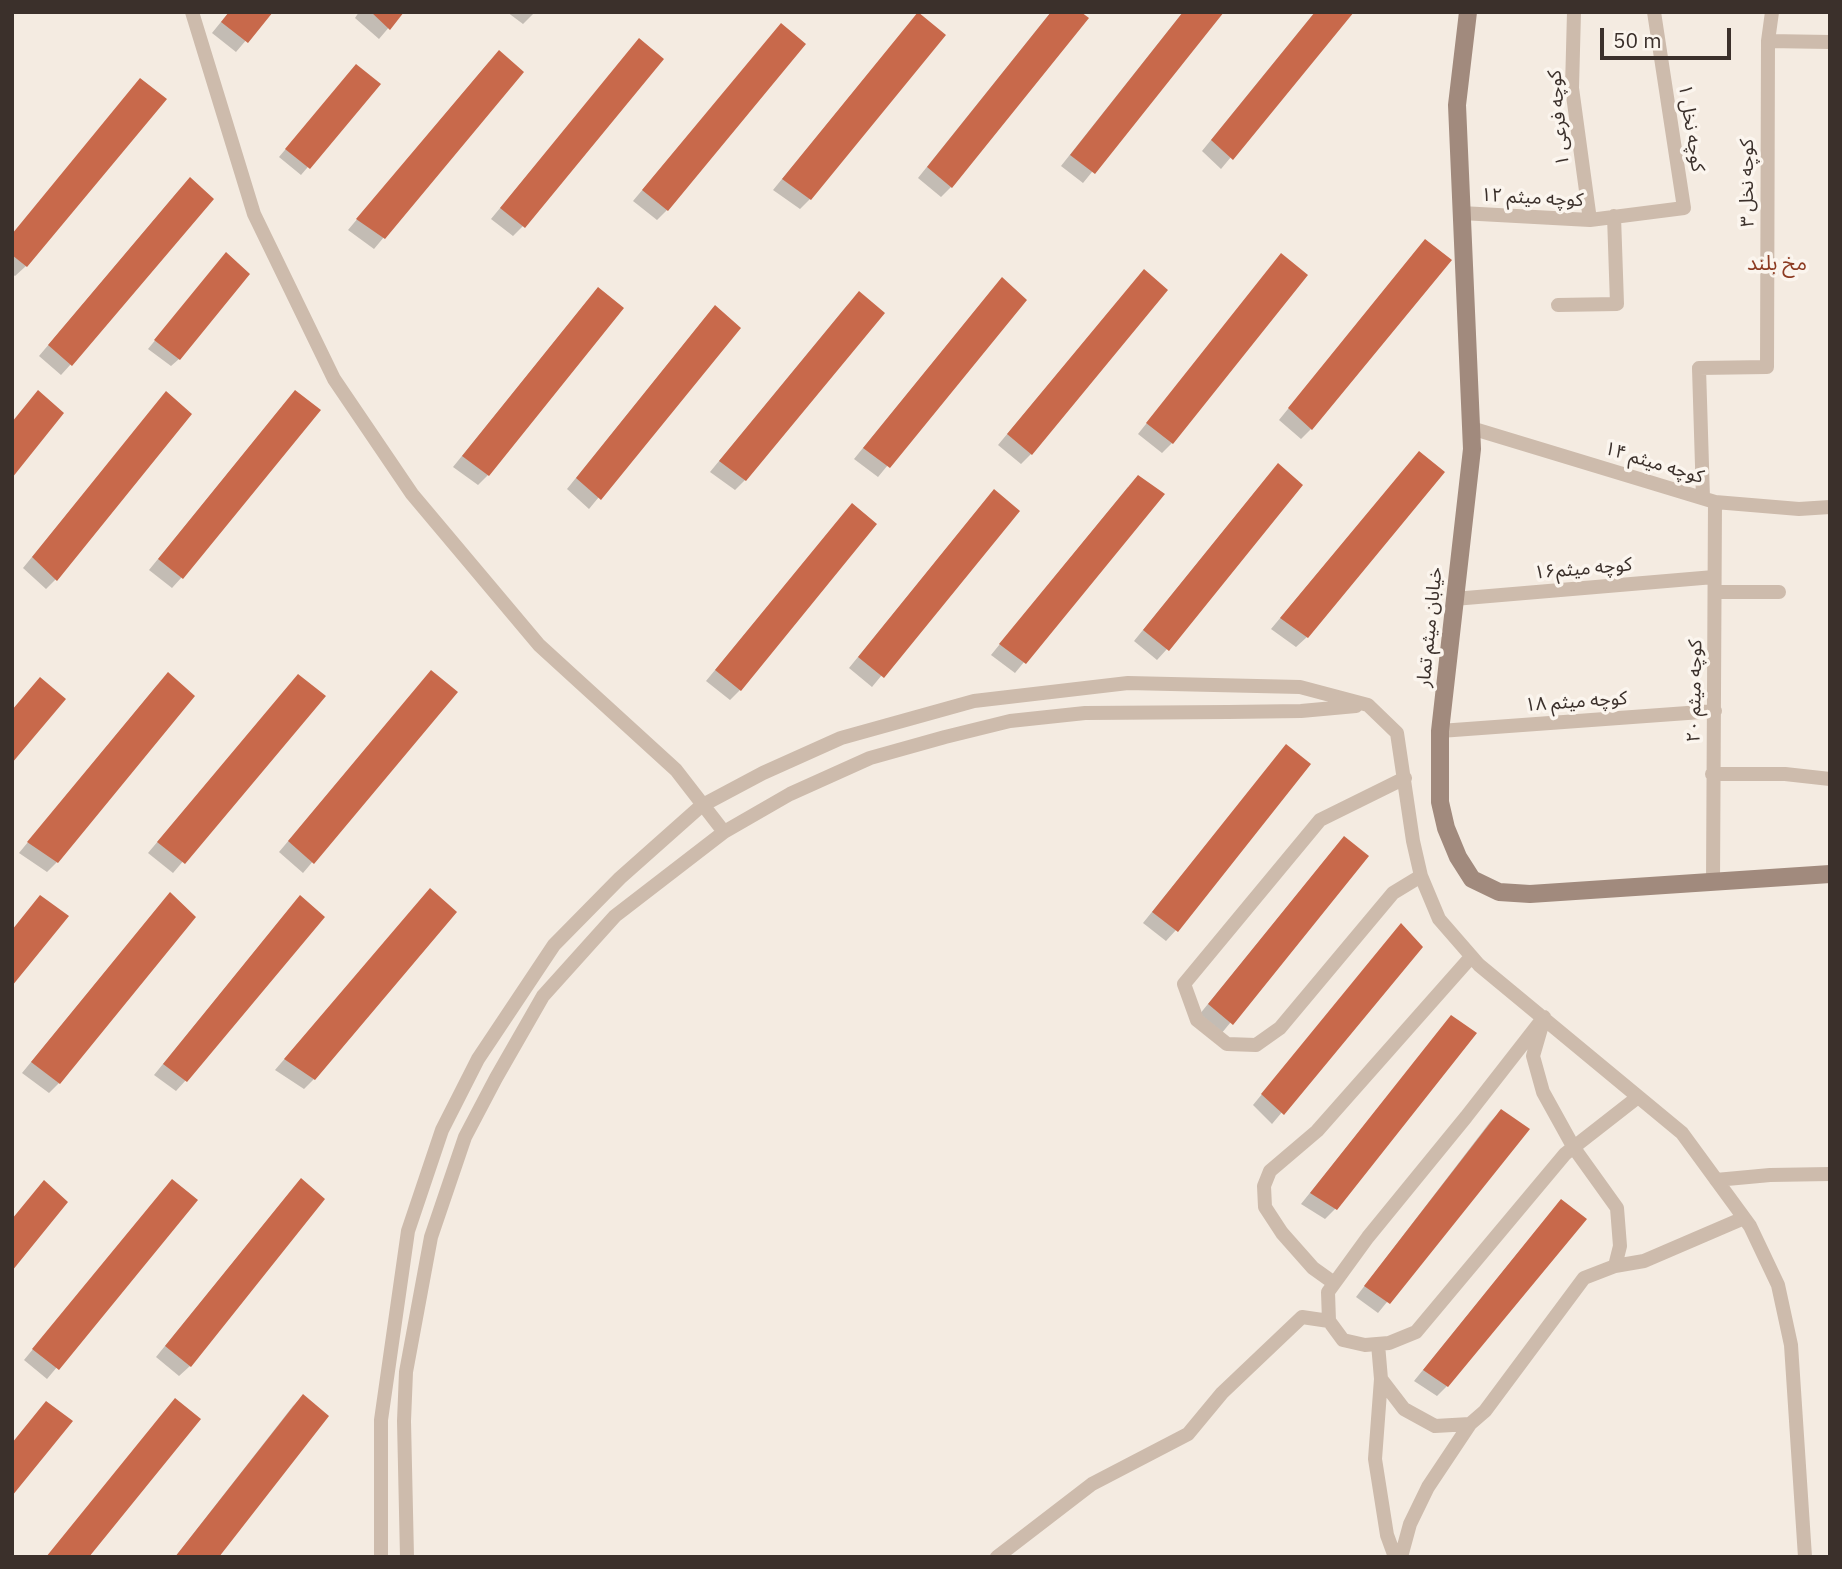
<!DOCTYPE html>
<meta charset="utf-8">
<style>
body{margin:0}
#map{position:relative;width:1842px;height:1569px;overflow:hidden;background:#f4ebe1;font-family:"IBM Plex Sans",sans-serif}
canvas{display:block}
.frame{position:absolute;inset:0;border:14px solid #3b302b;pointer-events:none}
.scale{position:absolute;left:1600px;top:28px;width:131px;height:32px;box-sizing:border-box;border:4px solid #3b302b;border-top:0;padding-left:9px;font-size:21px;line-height:24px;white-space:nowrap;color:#3b302b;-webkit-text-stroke:5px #fbf5ee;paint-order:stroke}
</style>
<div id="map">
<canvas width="1842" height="1569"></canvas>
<div class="frame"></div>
<div class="scale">50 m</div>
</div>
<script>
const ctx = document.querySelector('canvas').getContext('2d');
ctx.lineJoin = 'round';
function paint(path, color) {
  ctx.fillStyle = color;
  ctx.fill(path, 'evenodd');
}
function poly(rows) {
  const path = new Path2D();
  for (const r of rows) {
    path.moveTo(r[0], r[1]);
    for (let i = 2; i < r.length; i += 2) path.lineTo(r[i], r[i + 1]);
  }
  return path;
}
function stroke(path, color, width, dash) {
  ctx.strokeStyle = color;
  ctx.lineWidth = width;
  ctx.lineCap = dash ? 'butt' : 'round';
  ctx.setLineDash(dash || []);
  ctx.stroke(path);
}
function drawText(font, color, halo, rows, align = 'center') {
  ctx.font = font + ' "IBM Plex Sans","Noto Sans Arabic",sans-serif';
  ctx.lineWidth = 7;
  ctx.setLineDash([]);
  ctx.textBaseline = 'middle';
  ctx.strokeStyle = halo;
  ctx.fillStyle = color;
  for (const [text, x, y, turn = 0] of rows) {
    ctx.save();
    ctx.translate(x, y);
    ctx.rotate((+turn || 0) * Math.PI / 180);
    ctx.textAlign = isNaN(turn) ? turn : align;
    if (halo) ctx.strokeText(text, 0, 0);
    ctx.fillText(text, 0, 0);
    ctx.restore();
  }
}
paint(poly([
 [229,12,270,12,236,52,212,33],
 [359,12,402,12,379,39,355,18],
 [507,12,535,12,523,24],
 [1051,12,1078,12,951,187,941,197,918,178],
 [1183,12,1222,12,1083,183,1061,166],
 [1315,12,1352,12,1221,169,1202,151],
 [909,24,810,199,800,209,773,190],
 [781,25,667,210,657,220,633,201],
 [639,40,523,226,513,236,491,219],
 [489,62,522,72,374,249,348,230],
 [349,74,379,84,301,175,279,157],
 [164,99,26,266,15,276,12,274,12,234],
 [180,189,71,364,61,375,39,356],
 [1415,252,1311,429,1301,439,1279,420],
 [1281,255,1172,443,1162,453,1138,434],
 [219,262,179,359,171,366,148,349],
 [1134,282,1031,454,1021,464,998,445],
 [992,290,1024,301,878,477,854,459],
 [588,300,488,475,478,485,453,467],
 [849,303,745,480,735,490,710,472],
 [705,318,739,328,589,509,567,489],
 [166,393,56,579,46,589,23,568],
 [285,403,182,577,172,588,149,570],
 [1409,464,1307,637,1296,647,1271,629],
 [1268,476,1167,649,1157,660,1134,641],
 [1128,487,1163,494,1015,673,991,655],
 [984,502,1017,511,872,687,849,668],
 [842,516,740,690,730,700,706,681],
 [421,683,455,693,303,873,279,852],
 [158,684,57,862,47,872,19,853],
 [288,687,323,696,173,873,148,853],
 [1286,746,1176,930,1166,941,1143,923],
 [1334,849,1367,856,1221,1034,1199,1015],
 [420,901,314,1079,304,1089,275,1070],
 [160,905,59,1083,49,1093,22,1073],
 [290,908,186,1080,176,1091,154,1075],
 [1401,925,1421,947,1272,1124,1253,1105],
 [1451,1017,1335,1209,1325,1219,1301,1204],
 [1501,1111,1527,1130,1378,1313,1356,1297,1490,1122],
 [172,1181,196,1201,47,1379,24,1360],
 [291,1191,190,1366,179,1376,156,1357],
 [1551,1212,1447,1386,1437,1396,1414,1381],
 [303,1396,217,1557,175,1557,293,1406]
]), '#0003');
paint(poly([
 [229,12,273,12,248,43,221,22],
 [371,12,404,12,390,30],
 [918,12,946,35,811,200,782,179],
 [1051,12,1081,12,1089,18,952,188,927,167],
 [1183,12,1224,12,1095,174,1070,155],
 [1315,12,1354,12,1233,160,1211,140],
 [781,23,806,44,668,211,642,190],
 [639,38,664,59,525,228,500,208],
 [499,50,524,72,385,239,356,219],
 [356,64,381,84,310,169,285,149],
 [140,78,167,99,27,267,12,255,12,234],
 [190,177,214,199,72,366,48,345],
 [1425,239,1452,260,1312,430,1288,408],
 [226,252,250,274,180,360,154,340],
 [1281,253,1308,275,1173,444,1146,423],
 [1144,269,1168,290,1032,455,1007,434],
 [1002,277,1027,300,890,468,863,448],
 [598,287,624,308,489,476,462,456],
 [859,291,885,313,746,481,719,461],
 [715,305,741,328,601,500,576,478],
 [38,390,64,413,12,478,12,422],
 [295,390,321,410,183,579,158,559],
 [166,391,192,414,57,581,32,557],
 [1419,451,1445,472,1308,638,1280,618],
 [1278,463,1303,485,1169,651,1143,630],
 [1138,475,1165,494,1026,664,999,644],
 [994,489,1020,511,884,678,858,657],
 [852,503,877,524,741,691,715,670],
 [431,670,458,692,314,864,288,841],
 [168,672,195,696,58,863,27,842],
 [298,674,326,696,185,864,157,842],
 [40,677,66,699,12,763,12,710],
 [1286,744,1311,764,1178,932,1152,912],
 [1344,836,1369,856,1233,1025,1208,1004],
 [430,888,457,912,315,1080,284,1059],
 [170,892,196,917,60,1084,31,1062],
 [40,895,69,916,12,986,12,930],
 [300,895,325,917,187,1082,163,1064],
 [1401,923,1423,947,1284,1115,1261,1094],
 [1451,1015,1477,1033,1337,1210,1310,1193],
 [1501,1109,1530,1129,1390,1304,1364,1286],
 [301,1178,325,1199,191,1367,165,1346],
 [172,1179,198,1200,59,1370,32,1349],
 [44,1180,68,1202,12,1271,12,1219],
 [1561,1199,1587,1219,1448,1387,1423,1370],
 [303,1394,329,1416,219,1557,175,1557],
 [175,1398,201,1419,89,1557,46,1557],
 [46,1401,73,1421,12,1496,12,1443]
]), '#c8694b');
stroke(poly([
 [192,12,254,214,334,379,412,494,539,645,676,770,724,832],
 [1574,12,1572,88,1590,220],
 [1768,41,1830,42],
 [1461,213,1590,220,1684,208,1654,12],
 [1558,305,1617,304,1614,216],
 [1471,428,1715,502,1799,509,1830,507],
 [1703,498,1699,368,1767,367,1768,41,1772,12],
 [1716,592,1779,592],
 [1454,599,1714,577],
 [1440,731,1715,711],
 [1712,774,1785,774,1830,779],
 [1405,778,1320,820,1184,984,1197,1020,1227,1044,1256,1045,1280,1028,1393,893,1421,876],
 [1713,882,1715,502],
 [1544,1017,1466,1117,1368,1237,1328,1292,1329,1321,1343,1340,1365,1345,1389,1343,1416,1332,1565,1154,1638,1097],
 [1542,1025,1533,1056,1543,1092,1574,1148,1617,1208,1620,1246,1615,1266],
 [1716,1180,1770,1175,1830,1174],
 [1334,1283,1313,1268,1282,1233,1265,1207,1264,1186,1270,1171,1317,1131,1471,957],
 [1378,1344,1381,1379,1404,1409,1435,1426,1470,1424,1485,1411,1584,1278,1615,1266,1644,1261,1744,1218],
 [1381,1379,1375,1459,1387,1535,1395,1557],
 [381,1557,381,1420,408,1231,442,1130,478,1059,554,945,620,878,701,806,763,773,841,738,974,701,1128,683,1300,687,1368,705,1397,733,1413,841,1421,876,1439,919,1479,965,1682,1133,1750,1226,1778,1285,1791,1345,1805,1557],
 [407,1557,404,1421,406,1372,431,1237,465,1137,496,1078,543,996,615,916,724,832,790,794,870,758,945,737,1010,721,1085,713,1228,712,1301,711,1356,706],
 [997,1557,1092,1484,1188,1434,1222,1393,1302,1317,1329,1321],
 [1401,1557,1410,1524,1428,1487,1470,1424]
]), '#cdbbac', 14);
stroke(poly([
 [1468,12,1457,105,1472,449,1440,731,1440,802,1446,828,1458,857,1472,879,1499,892,1530,894,1830,874]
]), '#a18a7d', 18);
drawText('19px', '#3b302b', '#fbf5ee', [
 ["کوچه فرعی ۱",1559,118,-95],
 ["کوچه نخل ۱",1691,128,81],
 ["کوچه نخل ۳",1748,183,-90],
 ["کوچه میثم ۱۲",1532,198,3],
 ["کوچه میثم ۱۴",1654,463,17],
 ["کوچه میثم۱۶",1583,569,-5],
 ["خیابان میثم تمار",1430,627,-84],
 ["کوچه میثم ۲۰",1695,691,-89],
 ["کوچه میثم ۱۸",1576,702,-4]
]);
drawText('21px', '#8c3b22', '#fbf5ee', [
 ["مخ بلند",1777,264]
]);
</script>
